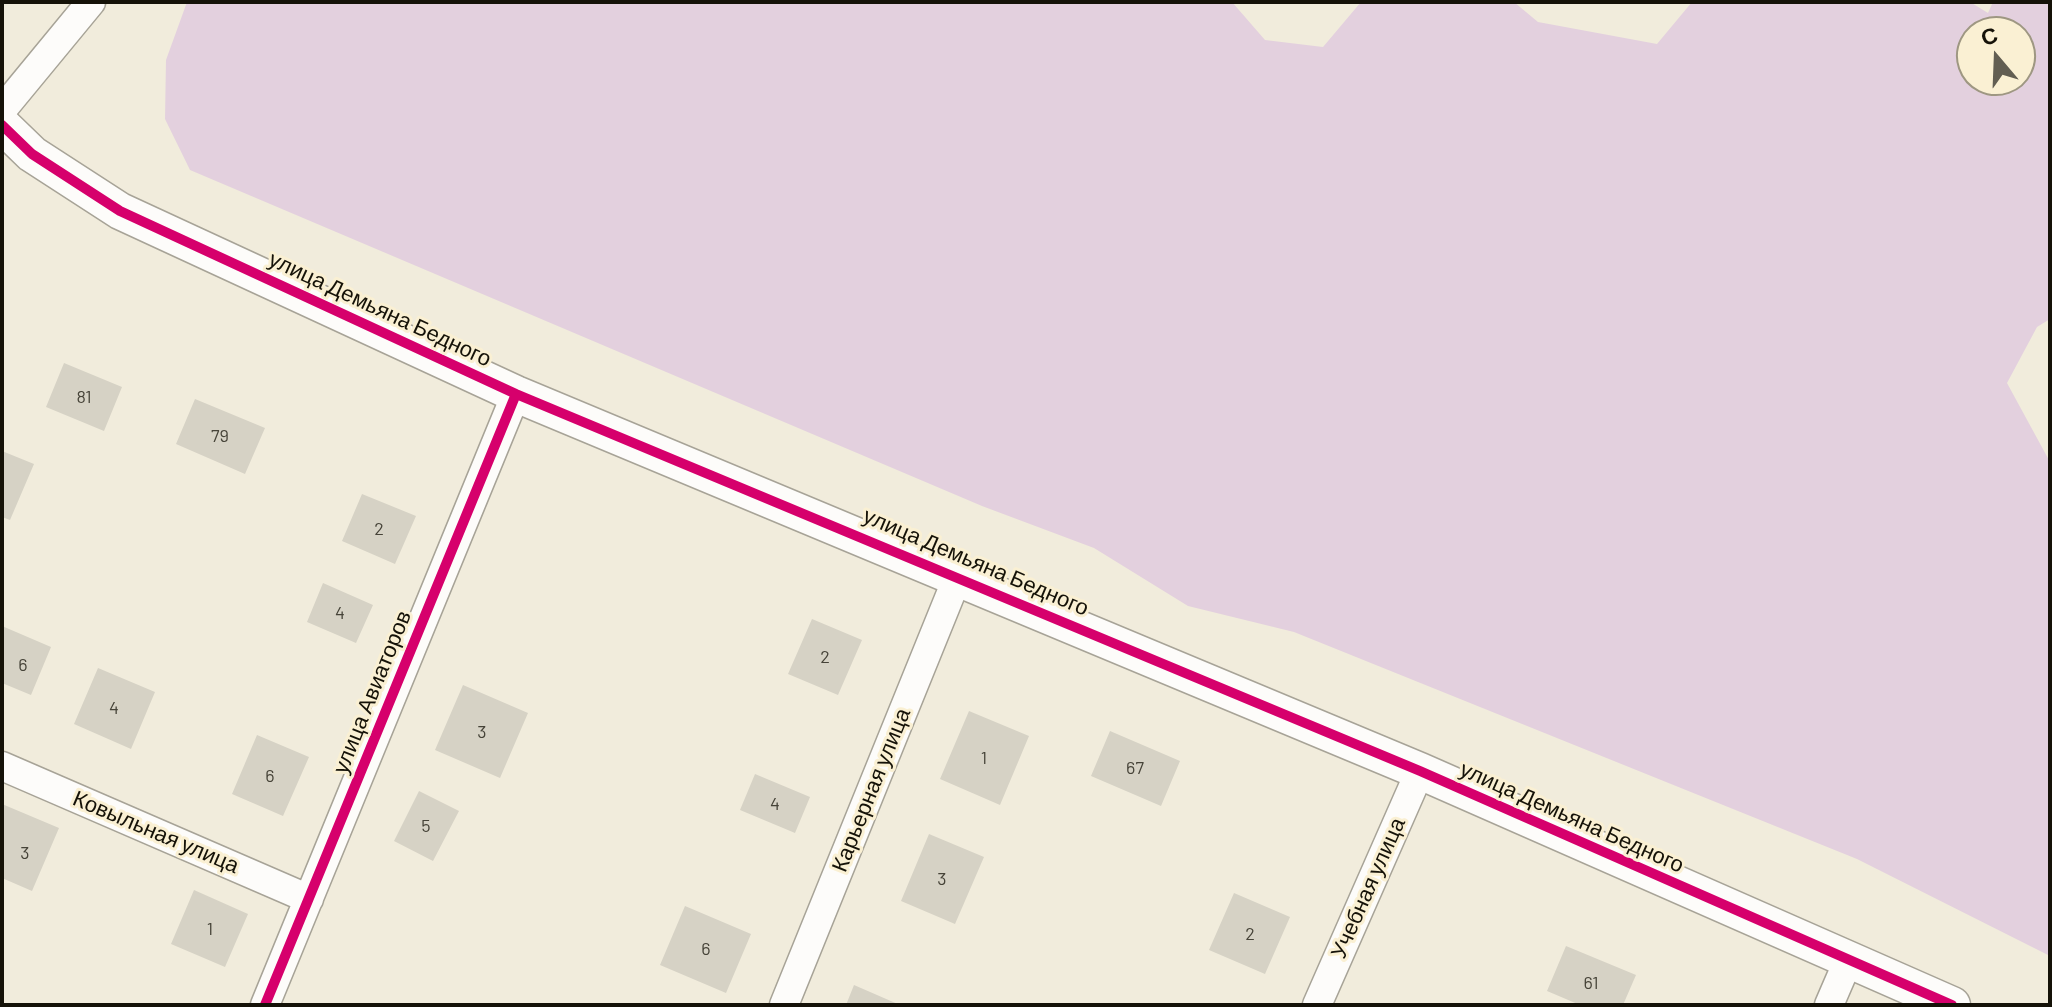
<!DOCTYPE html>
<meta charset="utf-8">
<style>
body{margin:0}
#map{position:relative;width:2052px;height:1007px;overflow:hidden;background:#f1ecdc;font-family:Barlow,sans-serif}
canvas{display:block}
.frame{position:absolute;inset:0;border:4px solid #151208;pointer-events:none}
.north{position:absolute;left:1956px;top:16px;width:80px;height:80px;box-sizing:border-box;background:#faf0d3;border:2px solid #9e9782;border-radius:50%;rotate:341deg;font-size:22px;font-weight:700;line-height:32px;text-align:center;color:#151208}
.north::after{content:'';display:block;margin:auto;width:28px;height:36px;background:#625e52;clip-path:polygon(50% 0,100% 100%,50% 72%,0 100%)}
</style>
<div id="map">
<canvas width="2052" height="1007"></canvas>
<div class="frame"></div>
<div class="north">С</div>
</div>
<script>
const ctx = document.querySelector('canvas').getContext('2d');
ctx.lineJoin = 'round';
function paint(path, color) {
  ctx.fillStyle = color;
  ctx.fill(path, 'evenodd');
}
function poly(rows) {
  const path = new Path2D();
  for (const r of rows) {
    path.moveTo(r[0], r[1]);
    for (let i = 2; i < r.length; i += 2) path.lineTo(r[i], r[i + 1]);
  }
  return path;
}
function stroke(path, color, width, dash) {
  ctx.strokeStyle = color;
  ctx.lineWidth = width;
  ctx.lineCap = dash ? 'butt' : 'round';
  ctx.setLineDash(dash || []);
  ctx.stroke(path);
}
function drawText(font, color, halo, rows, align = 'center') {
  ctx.font = font + ' Barlow,sans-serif';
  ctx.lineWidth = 6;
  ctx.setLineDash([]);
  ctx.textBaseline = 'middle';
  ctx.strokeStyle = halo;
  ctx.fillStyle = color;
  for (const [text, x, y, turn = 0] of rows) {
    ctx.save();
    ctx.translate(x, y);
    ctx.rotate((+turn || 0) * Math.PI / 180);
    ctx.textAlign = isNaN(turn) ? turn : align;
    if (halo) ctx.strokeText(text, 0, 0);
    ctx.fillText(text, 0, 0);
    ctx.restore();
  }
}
paint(poly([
 [187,2,1232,2,1265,40,1323,47,1361,2,1514,2,1538,22,1657,44,1692,2,1970,2,1988,13,1993,2,2050,2,2050,319,2037,327,2007,383,2050,462,2050,956,1857,859,1294,632,1188,606,1094,548,982,506,190,170,165,119,166,60],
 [1972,32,2020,32,2020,80,1972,80]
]), '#e3d0de');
paint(poly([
 [64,363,122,387,104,431,46,407],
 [195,399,265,428,245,474,176,444],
 [2,451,34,464,10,520,2,517],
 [362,494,416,516,395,564,342,541],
 [323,583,373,605,356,643,307,622],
 [812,619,862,640,838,695,788,674],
 [2,626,51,647,31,695,2,683],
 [98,668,155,692,131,749,74,724],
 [463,685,528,713,500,778,435,750],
 [969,711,1029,736,1000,805,940,779],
 [1110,731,1180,761,1161,806,1091,776],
 [257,735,309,757,283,816,232,794],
 [755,774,810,797,795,833,740,810],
 [419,791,459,811,433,861,394,841],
 [2,804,59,828,32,891,2,878],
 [929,834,984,857,955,924,901,901],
 [194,890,248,914,225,967,171,944],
 [1234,893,1290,917,1265,974,1209,950],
 [685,906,751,934,726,993,660,965],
 [1566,946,1636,975,1623,1005,1580,1005,1547,991],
 [854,985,900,1005,846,1005]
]), '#d6d2c5');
const minor = poly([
 [2,110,91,2],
 [2,766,309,899],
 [265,1005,516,394],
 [784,1005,958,576],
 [1317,1005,1420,771],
 [1829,1005,1848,961]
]);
const tertiary = poly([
 [2,125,32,154,120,211,516,394,1420,771,1952,1005]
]);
stroke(minor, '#a7a397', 31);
stroke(tertiary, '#a7a397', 39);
stroke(minor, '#fdfcfa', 28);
stroke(tertiary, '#fdfcfa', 36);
stroke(poly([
 [2,125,32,154,120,211,516,394,1420,771,1952,1005],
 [265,1005,516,394]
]), '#d6006c', 10);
drawText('18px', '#464338', null, [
 ["81",84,397],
 ["79",220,436],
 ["2",379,529],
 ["4",340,613],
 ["2",825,657],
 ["6",23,665],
 ["4",114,708],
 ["3",482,732],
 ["1",984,758],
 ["67",1135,768],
 ["6",270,776],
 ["4",775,804],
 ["5",426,826],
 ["3",25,853],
 ["3",942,879],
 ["1",210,929],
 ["2",1250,934],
 ["6",706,949],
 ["61",1591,983]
]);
drawText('22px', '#151208', '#faf0d3', [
 ["улица Демьяна Бедного",380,309,25],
 ["улица Демьяна Бедного",976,562,23],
 ["улица Авиаторов",372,692,-68],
 ["Карьерная улица",871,790,-68],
 ["улица Демьяна Бедного",1572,817,24],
 ["Ковыльная улица",156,832,23],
 ["Учебная улица",1368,888,-66]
]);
</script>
